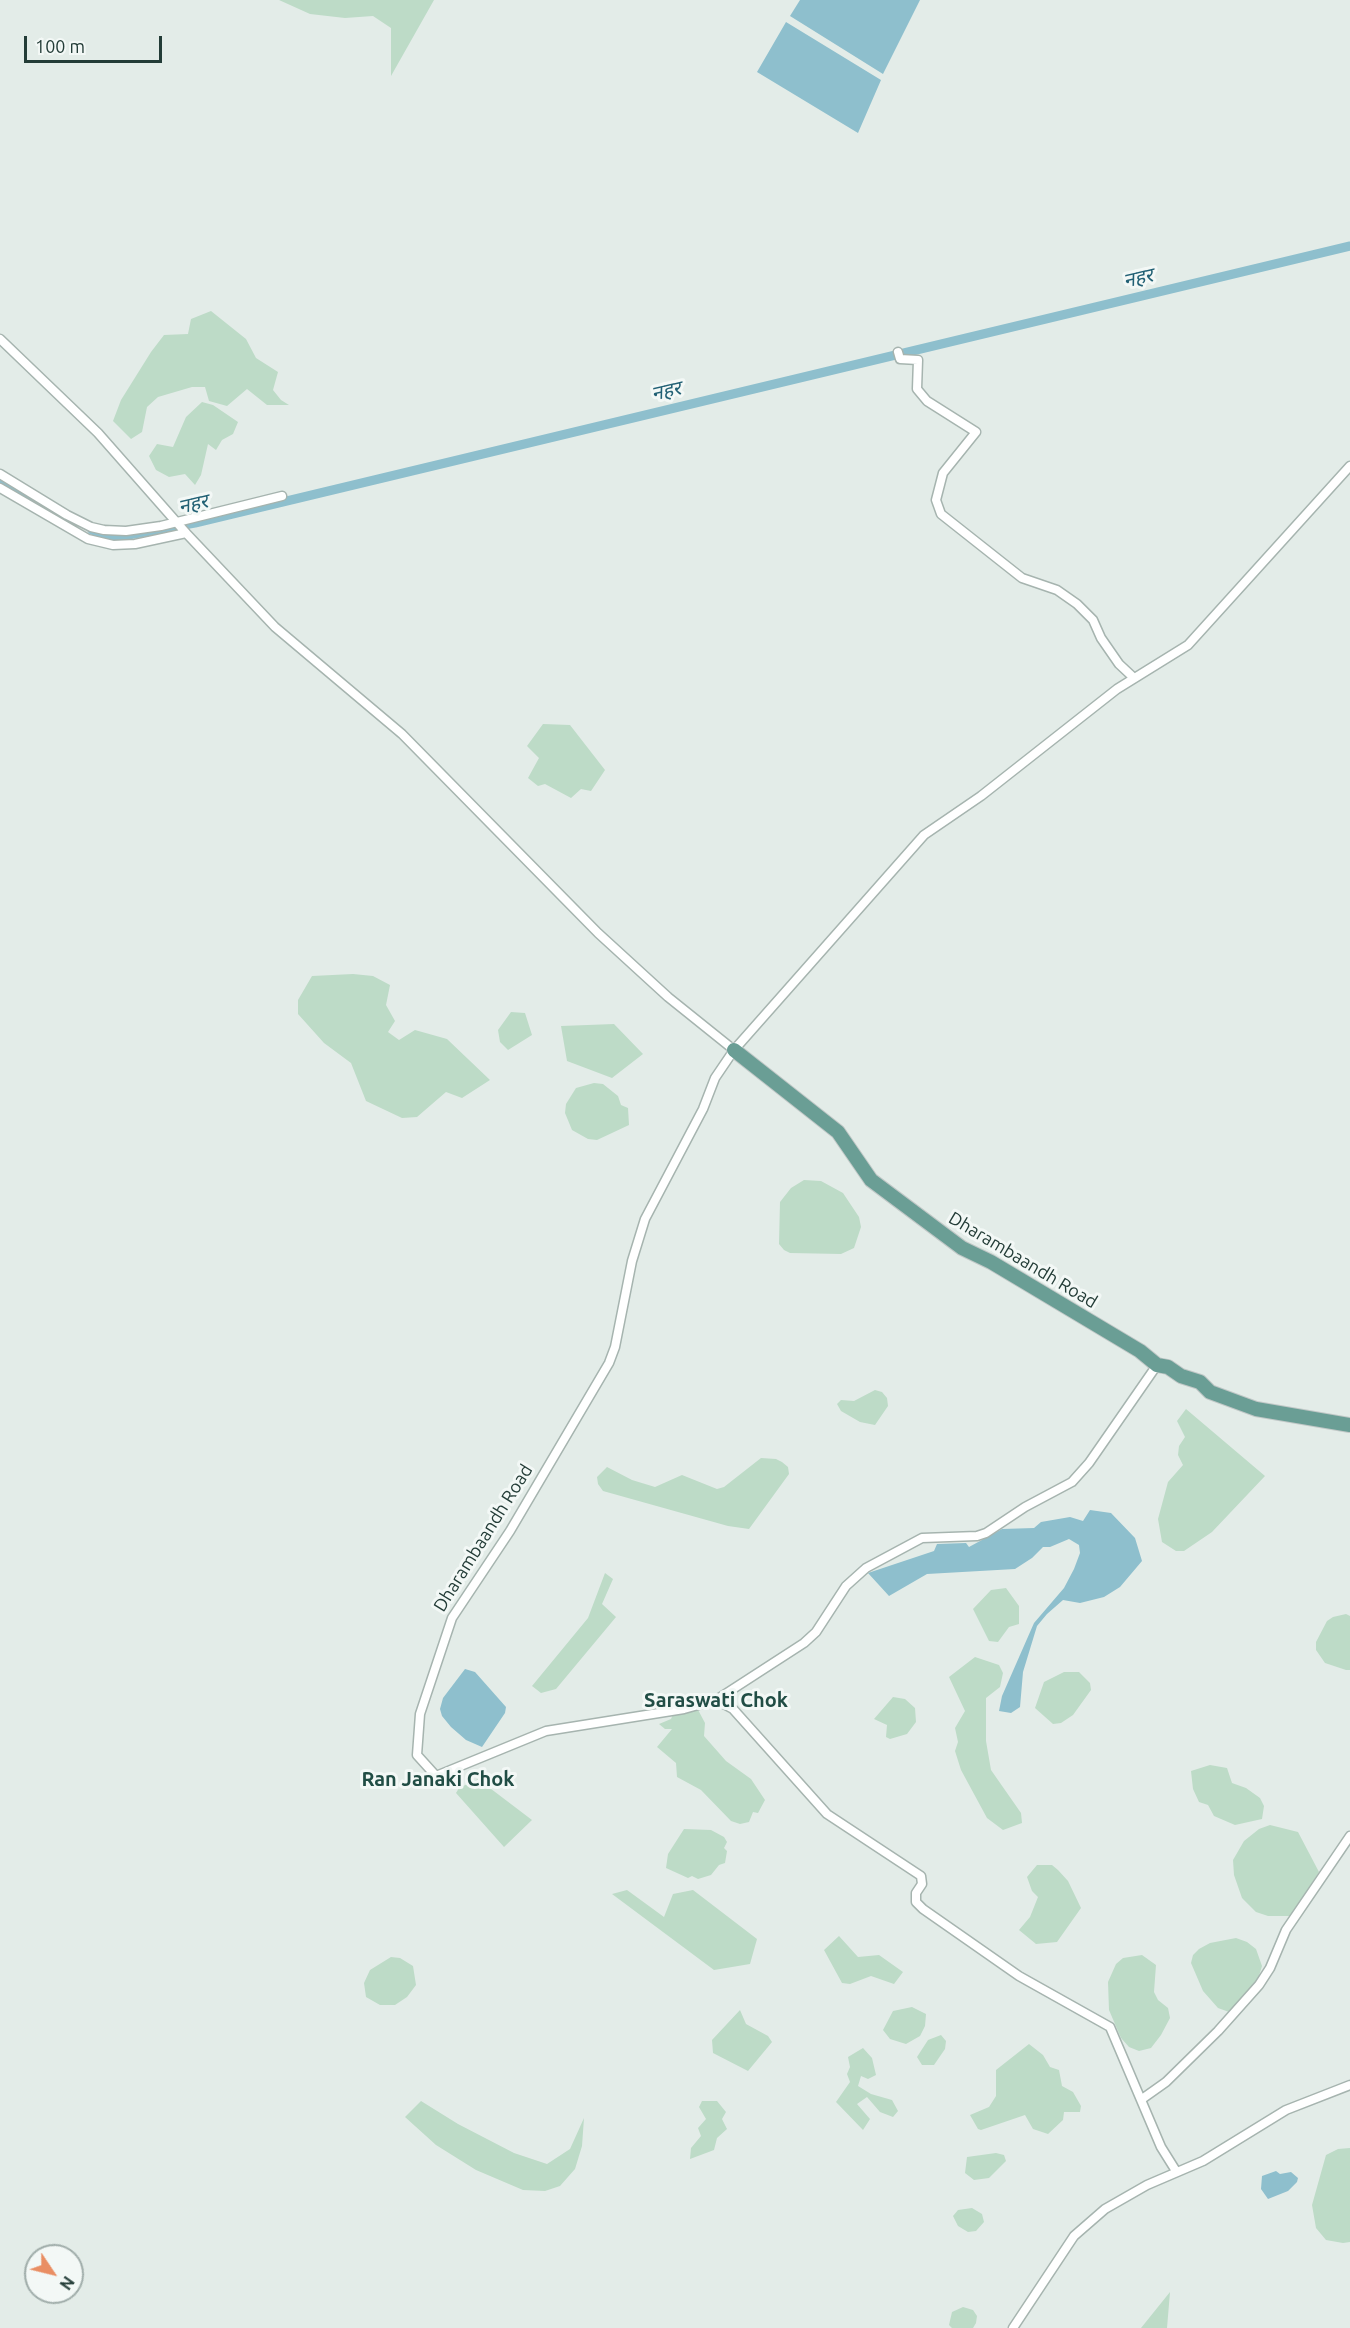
<!DOCTYPE html>
<meta charset="utf-8">
<style>
body{margin:0}
#map{position:relative;width:1350px;height:2328px;overflow:hidden;background:#e3ece8;font-family:Ubuntu,sans-serif}
canvas{display:block}
.north{position:absolute;left:24px;top:2244px;width:60px;height:60px;box-sizing:border-box;background:#f3f8f6;border:2px solid #a0adaa;border-radius:50%;rotate:125deg;font-size:16px;font-weight:700;line-height:24px;text-align:center;color:#233c37}
.north::after{content:'';display:block;margin:auto;width:21px;height:27px;background:#e98e63;clip-path:polygon(50% 0,100% 100%,50% 72%,0 100%)}
.scale{position:absolute;left:24px;top:36px;width:138px;height:27px;box-sizing:border-box;border:3px solid #233c37;border-top:0;padding-left:8px;font-size:18px;line-height:21px;white-space:nowrap;color:#233c37;-webkit-text-stroke:4px #f3f8f6;paint-order:stroke}
</style>
<div id="map">
<canvas width="1350" height="2328"></canvas>
<div class="north">N</div>
<div class="scale">100 m</div>
</div>
<script>
const ctx = document.querySelector('canvas').getContext('2d');
ctx.lineJoin = 'round';
function paint(path, color) {
  ctx.fillStyle = color;
  ctx.fill(path, 'evenodd');
}
function poly(rows) {
  const path = new Path2D();
  for (const r of rows) {
    path.moveTo(r[0], r[1]);
    for (let i = 2; i < r.length; i += 2) path.lineTo(r[i], r[i + 1]);
  }
  return path;
}
function stroke(path, color, width, dash) {
  ctx.strokeStyle = color;
  ctx.lineWidth = width;
  ctx.lineCap = dash ? 'butt' : 'round';
  ctx.setLineDash(dash || []);
  ctx.stroke(path);
}
function drawText(font, color, halo, rows, align = 'center') {
  ctx.font = font + ' Ubuntu,"Noto Sans Devanagari",sans-serif';
  ctx.lineWidth = 6;
  ctx.setLineDash([]);
  ctx.textBaseline = 'middle';
  ctx.strokeStyle = halo;
  ctx.fillStyle = color;
  for (const [text, x, y, turn = 0] of rows) {
    ctx.save();
    ctx.translate(x, y);
    ctx.rotate((+turn || 0) * Math.PI / 180);
    ctx.textAlign = isNaN(turn) ? turn : align;
    if (halo) ctx.strokeText(text, 0, 0);
    ctx.fillText(text, 0, 0);
    ctx.restore();
  }
}
paint(poly([
 [279,0,434,0,391,76,391,28,373,16,345,18,310,14],
 [211,311,246,339,256,358,278,372,273,390,281,400,289,405,267,405,247,389,227,406,209,401,205,387,192,387,158,397,147,407,142,432,131,439,113,421,121,400,151,352,164,335,188,334,191,319],
 [202,402,213,405,238,422,233,434,222,440,216,450,208,444,201,475,195,485,185,474,169,477,156,470,149,456,157,444,173,447,186,417],
 [543,724,570,725,605,770,591,791,581,789,571,798,545,784,538,786,528,778,539,758,527,746],
 [353,974,373,976,390,985,386,1005,395,1021,388,1032,399,1040,415,1030,447,1039,490,1080,462,1098,446,1092,417,1117,402,1118,366,1101,351,1063,324,1043,298,1014,298,1000,312,976],
 [511,1012,525,1013,532,1035,508,1050,500,1042,498,1030],
 [614,1024,643,1054,612,1078,567,1061,561,1026],
 [594,1083,603,1084,618,1096,621,1105,628,1108,629,1125,597,1140,588,1139,572,1130,565,1113,566,1104,576,1088],
 [804,1180,821,1181,843,1193,859,1217,861,1227,854,1248,841,1254,790,1253,784,1250,779,1244,780,1202,791,1188],
 [875,1390,882,1392,887,1398,888,1406,875,1425,860,1422,841,1411,837,1404,841,1400,854,1401],
 [1186,1409,1265,1476,1212,1532,1184,1551,1176,1551,1162,1542,1158,1519,1168,1482,1183,1465,1178,1455,1179,1446,1185,1437,1177,1421],
 [761,1458,776,1459,782,1462,788,1467,789,1474,749,1529,728,1526,603,1491,598,1484,597,1477,607,1467,632,1480,655,1487,682,1475,717,1489,724,1487],
 [605,1573,613,1579,602,1604,616,1617,556,1689,541,1693,532,1686,588,1618],
 [1006,1588,1019,1606,1019,1624,1009,1627,998,1642,989,1641,973,1609,991,1590],
 [1346,1614,1350,1616,1350,1670,1346,1670,1325,1663,1316,1650,1316,1642,1327,1621,1333,1617],
 [975,1657,999,1665,1003,1673,1000,1687,986,1698,986,1741,991,1770,1021,1813,1022,1823,1003,1830,987,1818,961,1770,955,1751,958,1742,955,1728,965,1711,949,1677],
 [1064,1672,1079,1672,1090,1683,1091,1690,1073,1715,1061,1723,1053,1724,1035,1708,1044,1682],
 [893,1697,905,1699,915,1708,916,1722,907,1734,890,1739,886,1737,887,1725,874,1719],
 [696,1706,705,1723,704,1736,726,1761,751,1779,765,1800,758,1813,753,1812,749,1822,740,1824,731,1821,701,1790,677,1777,676,1763,657,1747,672,1729,665,1729,659,1724,671,1719,674,1712],
 [1210,1765,1227,1768,1232,1783,1246,1788,1260,1798,1264,1806,1262,1819,1235,1825,1214,1816,1208,1805,1199,1802,1193,1789,1191,1771],
 [478,1779,532,1820,504,1847,456,1793,459,1788],
 [1270,1825,1298,1832,1319,1872,1291,1916,1268,1916,1256,1912,1242,1898,1234,1875,1233,1860,1244,1841,1259,1829],
 [684,1829,711,1830,724,1837,727,1842,724,1848,727,1851,725,1863,719,1865,711,1875,698,1879,692,1876,688,1878,666,1868,668,1854],
 [1037,1865,1052,1865,1058,1870,1068,1881,1081,1908,1057,1942,1036,1944,1019,1930,1030,1917,1038,1897,1032,1891,1027,1877],
 [627,1890,664,1917,673,1894,693,1890,757,1939,750,1964,714,1970,612,1894],
 [839,1936,858,1957,879,1955,903,1972,894,1984,871,1976,850,1984,842,1983,824,1950],
 [1236,1938,1247,1942,1256,1949,1262,1966,1258,1979,1229,2012,1218,2008,1203,1991,1191,1963,1193,1955,1199,1949,1210,1943],
 [1142,1955,1156,1965,1154,1992,1158,2000,1168,2008,1170,2018,1161,2035,1151,2048,1139,2051,1129,2047,1121,2038,1109,2010,1108,1982,1116,1964,1123,1958],
 [391,1957,400,1958,413,1966,416,1985,407,1997,395,2005,380,2005,366,1997,364,1983,370,1970],
 [912,2007,926,2014,925,2026,920,2036,906,2044,890,2039,883,2030,893,2011],
 [740,2010,746,2024,768,2036,772,2042,748,2071,713,2053,712,2040],
 [941,2035,946,2041,945,2049,934,2065,922,2065,917,2057,928,2040],
 [1029,2044,1043,2055,1050,2067,1059,2070,1062,2086,1073,2092,1081,2106,1080,2112,1064,2112,1063,2120,1048,2134,1033,2129,1025,2115,981,2130,978,2129,970,2115,989,2107,996,2096,996,2070],
 [863,2048,872,2058,876,2075,868,2079,861,2076,858,2086,871,2094,892,2100,898,2111,893,2117,880,2112,867,2097,857,2104,870,2119,863,2130,836,2102,850,2082,847,2074,850,2067,848,2057],
 [421,2101,458,2124,514,2153,547,2164,570,2149,584,2118,582,2146,575,2169,560,2186,545,2191,523,2190,476,2170,436,2145,405,2117],
 [702,2101,717,2101,726,2112,722,2119,727,2129,717,2138,714,2150,690,2159,691,2148,701,2136,698,2128,706,2119,699,2107],
 [1350,2148,1350,2242,1343,2243,1326,2240,1316,2228,1312,2205,1326,2155,1338,2149],
 [996,2153,1004,2155,1006,2161,989,2178,974,2180,965,2173,967,2157],
 [972,2208,982,2214,984,2222,976,2231,968,2232,958,2226,953,2216,958,2210],
 [1170,2292,1167,2328,1141,2328],
 [963,2307,973,2310,977,2316,976,2323,973,2328,952,2328,949,2325,952,2312]
]), '#bddbc7');
paint(poly([
 [800,0,920,0,883,74,790,16],
 [786,22,881,80,858,133,757,72],
 [1090,1510,1111,1513,1135,1538,1142,1561,1120,1587,1104,1597,1080,1603,1063,1600,1047,1614,1037,1626,1023,1672,1020,1707,1011,1713,999,1711,1002,1696,1034,1623,1064,1588,1074,1569,1080,1553,1079,1545,1069,1539,1050,1547,1043,1547,1032,1558,1015,1569,927,1574,889,1596,868,1573,934,1551,937,1544,966,1543,969,1547,1002,1529,1034,1528,1041,1522,1070,1517,1083,1521],
 [465,1669,475,1672,506,1707,505,1713,482,1747,466,1740,451,1727,442,1716,440,1709,443,1698],
 [1276,2171,1280,2174,1291,2172,1298,2178,1297,2182,1288,2191,1268,2199,1261,2189,1262,2176]
]), '#8ebfcd');
stroke(poly([
 [0,479,48,508],
 [92,530,112,538,195,523,1350,246]
]), '#8ebfcd', 9);
const minor = poly([
 [0,339,98,433,186,533,275,627,402,734,598,933,668,997,734,1050],
 [898,352,900,359,918,360,917,389,927,401,976,432,943,473,936,500,941,514,1022,578,1057,590,1077,604,1093,620,1101,638,1119,664,1134,678],
 [0,474,67,515,91,527,104,530,126,531,161,526,282,496],
 [0,488,88,539,113,545,135,544,186,533],
 [1157,1365,1089,1463,1072,1482,1025,1507,986,1533,977,1536,922,1538,866,1568,846,1586,816,1632,804,1643,716,1700,684,1709,546,1731,436,1776,417,1755,420,1714,452,1618,510,1531,609,1363,615,1347,632,1261,645,1219,703,1109,715,1078,734,1050,924,835,981,796,1117,689,1188,645,1350,466],
 [716,1700,733,1709,827,1814,921,1876,922,1884,916,1893,916,1902,923,1909,1019,1976,1110,2027,1161,2147,1176,2171],
 [1142,2099,1166,2082,1218,2031,1259,1985,1270,1968,1286,1930,1350,1836],
 [1013,2328,1074,2236,1105,2209,1147,2185,1203,2161,1286,2110,1350,2085]
]);
const primary = poly([
 [734,1050,838,1132,871,1180,962,1248,991,1262,1140,1351,1157,1365,1168,1367,1181,1376,1200,1382,1210,1392,1256,1409,1350,1425]
]);
stroke(minor, '#a6b4af', 11);
stroke(primary, '#c1c8c7', 16);
stroke(minor, '#fff', 8);
stroke(primary, '#6a9e95', 14);
drawText('18px', '#233c37', '#f3f8f6', [
 ["Dharambaandh Road",1023,1260,31],
 ["Dharambaandh Road",483,1538,-58]
]);
drawText('italic 20px', '#216074', '#f3f8f6', [
 ["नहर",1138,278,-13],
 ["नहर",666,391,-13],
 ["नहर",193,504,-13]
]);
drawText('bold 20px', '#214d45', '#f3f8f6', [
 ["Saraswati Chok",716,1700],
 ["Ran Janaki Chok",438,1779]
]);
</script>
